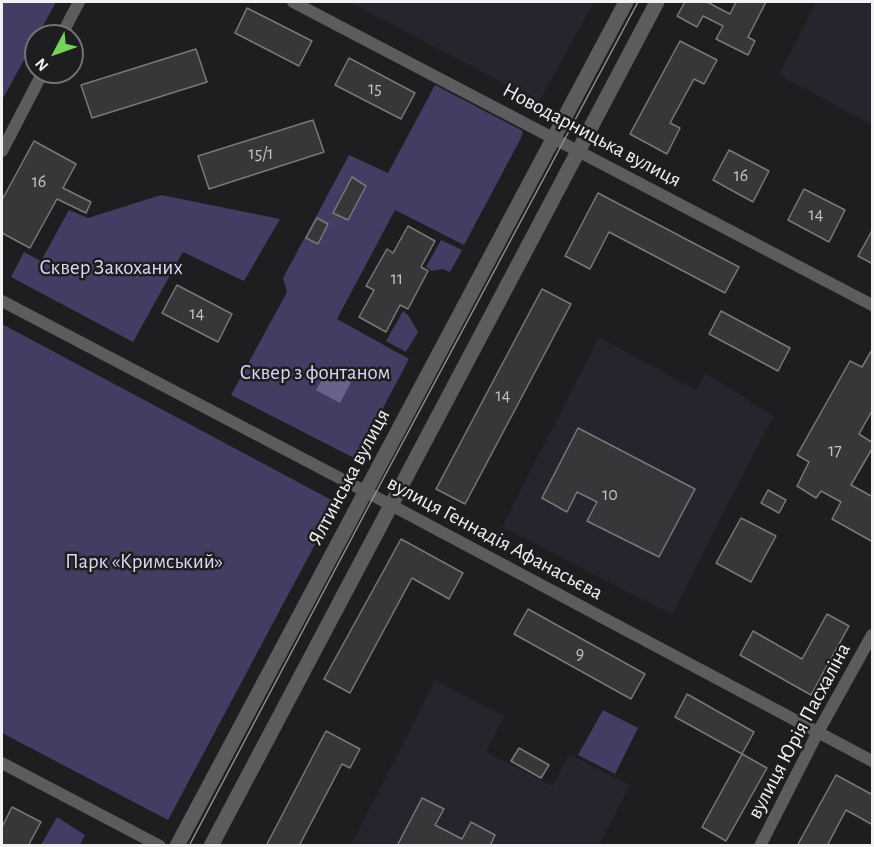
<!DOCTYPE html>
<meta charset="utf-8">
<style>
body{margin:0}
#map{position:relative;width:874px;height:847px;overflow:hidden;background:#1e1d20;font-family:"Alegreya Sans",sans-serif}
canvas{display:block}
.frame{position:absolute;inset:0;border:3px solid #f2f2f4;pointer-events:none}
.north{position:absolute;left:24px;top:24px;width:60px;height:60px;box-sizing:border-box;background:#1e1d20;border:2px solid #737275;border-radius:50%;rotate:229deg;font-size:16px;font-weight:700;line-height:24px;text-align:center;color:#f2f2f4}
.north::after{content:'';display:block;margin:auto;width:21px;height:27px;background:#75d25b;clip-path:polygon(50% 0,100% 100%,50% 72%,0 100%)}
</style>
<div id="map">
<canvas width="874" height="847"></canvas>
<div class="frame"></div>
<div class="north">N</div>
</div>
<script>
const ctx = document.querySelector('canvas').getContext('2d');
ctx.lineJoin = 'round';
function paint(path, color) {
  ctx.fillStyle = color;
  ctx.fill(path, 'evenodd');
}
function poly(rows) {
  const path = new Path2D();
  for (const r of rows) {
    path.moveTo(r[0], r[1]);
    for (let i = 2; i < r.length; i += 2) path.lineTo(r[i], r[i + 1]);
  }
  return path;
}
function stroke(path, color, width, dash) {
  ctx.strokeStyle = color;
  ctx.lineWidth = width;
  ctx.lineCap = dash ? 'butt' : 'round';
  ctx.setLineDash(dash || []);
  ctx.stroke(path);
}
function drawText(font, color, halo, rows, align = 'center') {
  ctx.font = font + ' "Alegreya Sans",sans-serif';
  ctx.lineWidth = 5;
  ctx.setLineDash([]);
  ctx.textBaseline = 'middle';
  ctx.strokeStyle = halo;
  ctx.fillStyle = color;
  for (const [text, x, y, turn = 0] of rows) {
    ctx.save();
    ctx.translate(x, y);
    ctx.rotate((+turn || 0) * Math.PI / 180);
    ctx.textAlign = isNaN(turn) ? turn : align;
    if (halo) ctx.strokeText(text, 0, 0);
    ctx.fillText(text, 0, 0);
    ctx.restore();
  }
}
paint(poly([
 [349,2,594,2,539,102],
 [816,2,872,2,872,125,779,75],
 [599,337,696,390,705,373,774,416,727,505,672,615,502,527],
 [435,680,504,716,486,752,553,786,569,754,630,785,599,845,351,846]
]), '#26252e');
paint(poly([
 [2,2,56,2,2,100],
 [435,85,523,131,521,138,464,245,395,210,337,319,409,359,356,459,231,395,287,292,283,278,349,155,388,173],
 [161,195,280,219,244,281,183,252,133,342,11,277,24,252,41,261,69,210,88,218],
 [441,240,462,250,450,272,443,269,432,271,426,267],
 [403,311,408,315,418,332,406,352,386,341],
 [2,324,337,503,168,820,2,733],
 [603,710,638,728,615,774,578,755],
 [57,817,85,835,80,845,41,845]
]), '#423d63');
paint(poly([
 [329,368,352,380,340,403,316,390]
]), '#68638d');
const building = poly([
 [685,2,707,2,730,14,736,2,766,2,748,37,755,41,748,55,716,39,723,26,703,16,697,27,677,16,685,2],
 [247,8,312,41,299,66,235,33,247,8],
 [680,41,717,60,704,84,694,79,670,123,680,128,667,154,630,134,680,41],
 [196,49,207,82,92,118,81,85,196,49],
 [349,58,415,93,401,119,335,85,349,58],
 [313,120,324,152,209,189,198,156,313,120],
 [34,141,76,164,63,188,91,202,86,213,57,199,30,248,2,233,2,200,34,141],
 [729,150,769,171,753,202,713,180,729,150],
 [352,177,366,186,348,220,333,213,352,177],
 [804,189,845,210,829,242,788,220,804,189],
 [598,193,739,267,725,293,609,232,590,269,565,256,598,193],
 [317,218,328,224,318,244,306,238,317,218],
 [408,226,435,241,421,267,428,271,408,309,400,305,386,332,359,317,374,290,366,286,387,249,393,253,408,226],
 [873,229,873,264,858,256,873,229],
 [177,285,232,314,218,342,162,313,177,285],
 [542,289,571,304,465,504,436,489,542,289],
 [721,311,790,348,778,371,709,334,721,311],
 [873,348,873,409,859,434,873,443,873,447,851,485,873,497,873,542,832,519,841,502,821,491,816,498,797,486,809,462,797,455,850,361,862,367,873,348],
 [578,428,695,489,659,557,587,521,597,502,577,492,567,512,542,498,578,428],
 [768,490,786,500,779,513,761,503,768,490],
 [741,518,776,536,751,582,716,563,741,518],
 [401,539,463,573,449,599,412,578,350,693,324,679,401,539],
 [528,609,645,674,631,699,514,634,528,609],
 [827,614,849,626,811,695,740,655,753,631,802,659,827,614],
 [687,694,754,732,742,754,675,717,687,694],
 [326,731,360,749,350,768,342,764,299,846,266,846,326,731],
 [519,748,549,765,541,778,511,761,519,748],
 [742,754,767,768,726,841,702,827,742,754],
 [836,775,873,795,873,825,846,810,827,846,797,846,836,775],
 [422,798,444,809,435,825,462,839,471,822,495,835,490,846,397,846,422,798],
 [12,807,41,822,28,846,2,846,2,827,12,807]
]);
paint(building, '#37373a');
stroke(building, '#79797c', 1.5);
stroke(poly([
 [293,2,872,305],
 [61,36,79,2],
 [2,151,43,72],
 [2,301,374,496,872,761],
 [2,763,160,846],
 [760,846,818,732,872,635]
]), '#5c5c5f', 12);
stroke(poly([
 [177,846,626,2],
 [211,846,657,2]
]), '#5c5c5f', 15);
stroke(poly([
 [189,846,374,496,638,2]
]), '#909092', 1.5);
drawText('18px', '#c3c3c6', null, [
 ["15",375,89],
 ["15/1",261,154],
 ["16",741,176],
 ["16",39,182],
 ["14",816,215],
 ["11",397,279],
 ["14",197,314],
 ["14",503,396],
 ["17",835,451],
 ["10",610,495],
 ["9",580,654]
]);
drawText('21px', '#f2f2f4', '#1e1d20', [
 ["Новодарницька вулиця",592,135,28],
 ["Ялтинська вулиця",349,477,-62],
 ["вулиця Геннадія Афанасьєва",495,538,28],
 ["вулиця Юрія Пасхаліна",799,731,-62]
]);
drawText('21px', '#dad8f4', '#1e1d20', [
 ["Сквер Закоханих",111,268],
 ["Сквер з фонтаном",315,373],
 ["Парк «Кримський»",144,562]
]);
</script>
